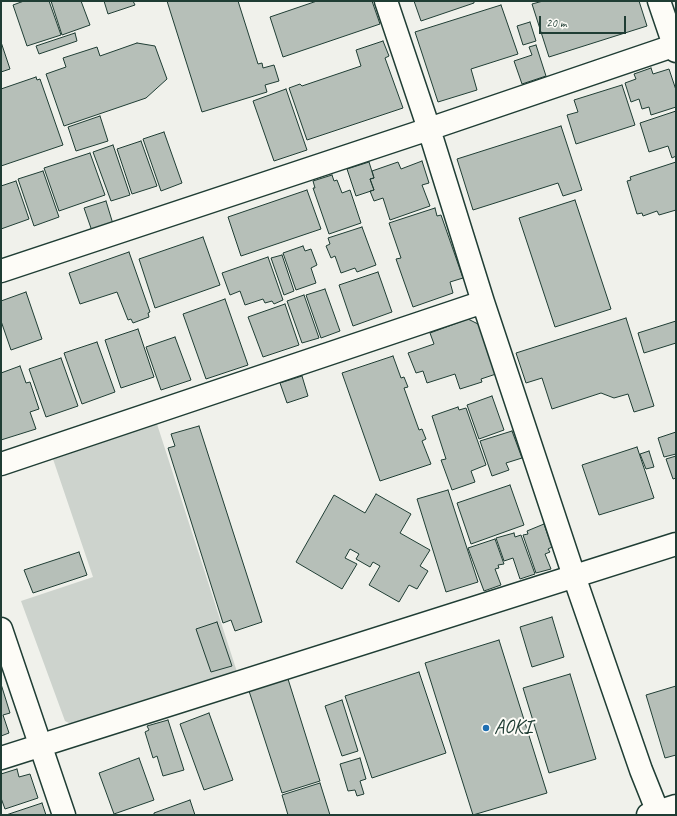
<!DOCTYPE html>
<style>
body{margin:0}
#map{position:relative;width:677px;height:816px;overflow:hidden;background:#f0f1eb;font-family:Caveat,sans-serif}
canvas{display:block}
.frame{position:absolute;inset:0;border:2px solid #1f3d34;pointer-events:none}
.scale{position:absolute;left:539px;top:16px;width:87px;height:18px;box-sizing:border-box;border:2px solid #1f3d34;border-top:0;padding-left:5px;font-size:12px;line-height:14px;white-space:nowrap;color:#1f3d34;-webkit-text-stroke:3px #fdfcf7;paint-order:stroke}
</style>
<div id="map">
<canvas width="677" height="816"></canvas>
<div class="frame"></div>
<div class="scale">20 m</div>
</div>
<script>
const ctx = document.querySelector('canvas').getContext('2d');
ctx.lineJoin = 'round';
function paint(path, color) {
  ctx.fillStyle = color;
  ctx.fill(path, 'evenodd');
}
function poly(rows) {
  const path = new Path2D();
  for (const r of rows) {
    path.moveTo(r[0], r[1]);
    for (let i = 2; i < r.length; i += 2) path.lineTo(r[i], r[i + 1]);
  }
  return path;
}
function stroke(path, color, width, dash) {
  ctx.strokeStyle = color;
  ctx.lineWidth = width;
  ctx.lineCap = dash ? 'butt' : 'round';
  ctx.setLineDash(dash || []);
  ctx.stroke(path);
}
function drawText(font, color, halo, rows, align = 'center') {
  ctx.font = font + ' Caveat,sans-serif';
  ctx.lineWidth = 4;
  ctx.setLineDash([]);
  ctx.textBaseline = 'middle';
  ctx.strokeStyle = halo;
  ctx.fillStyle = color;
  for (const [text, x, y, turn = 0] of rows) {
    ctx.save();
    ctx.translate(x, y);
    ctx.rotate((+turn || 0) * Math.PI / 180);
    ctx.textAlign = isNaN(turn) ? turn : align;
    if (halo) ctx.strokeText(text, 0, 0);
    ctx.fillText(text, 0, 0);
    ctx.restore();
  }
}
paint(poly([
 [157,424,238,675,75,726,65,721,21,601,93,577,53,459]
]), '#cdd3cd');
const building = poly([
 [24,1,49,1,61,35,27,46,13,5,24,1],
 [51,1,81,1,90,25,62,35,51,1],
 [104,1,133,1,135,5,108,14,104,1],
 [167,1,238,1,258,64,262,63,263,68,274,65,279,81,265,85,267,92,202,112,167,1],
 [317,1,372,1,380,24,283,57,270,17,317,1],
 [414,1,474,1,474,3,421,21,414,1],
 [543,1,639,1,647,26,549,57,532,4,543,1],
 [501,5,518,54,471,69,477,90,438,102,415,32,501,5],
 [530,22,536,41,523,45,517,26,530,22],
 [75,33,77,41,39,54,36,46,75,33],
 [383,41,389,56,385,58,403,108,307,140,289,88,300,84,302,86,361,66,356,50,383,41],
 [1,42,10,69,1,72,1,42],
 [137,43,155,46,167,79,146,98,64,126,46,74,66,67,63,58,97,47,100,56,137,43],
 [536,45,546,76,522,84,514,61,532,55,529,47,536,45],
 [651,68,653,74,669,69,676,90,676,107,651,115,649,107,642,109,639,99,631,102,625,83,636,79,634,74,651,68],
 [36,77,37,80,40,79,63,145,1,166,1,89,36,77],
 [622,85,635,125,576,144,567,115,578,112,574,100,622,85],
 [286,89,307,150,274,161,253,101,286,89],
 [676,111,676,156,672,158,668,146,649,152,640,123,676,111],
 [100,116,108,141,76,151,68,127,100,116],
 [561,126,582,190,563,196,558,183,473,210,457,159,561,126],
 [164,132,182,183,161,191,143,139,164,132],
 [141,141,157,186,132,194,117,149,141,141],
 [113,145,130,195,111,201,93,152,113,145],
 [90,153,105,195,59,211,44,168,90,153],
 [422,161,429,183,422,185,430,206,390,220,383,198,374,201,370,191,374,190,370,179,374,178,372,171,398,162,401,169,422,161],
 [369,162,374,178,370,179,374,190,356,196,347,169,369,162],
 [676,162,676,210,659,215,657,211,643,216,642,213,637,214,627,181,631,180,630,177,676,162],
 [43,171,59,217,34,226,18,179,43,171],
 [332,175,334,181,337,180,342,193,350,190,361,223,329,234,313,188,315,188,313,181,332,175],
 [16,181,29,219,1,229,1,186,16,181],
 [307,190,321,229,241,256,228,217,307,190],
 [575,200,611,309,555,327,519,218,575,200],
 [106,201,113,224,92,231,84,208,106,201],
 [435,208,437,216,441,215,463,278,450,282,453,293,413,307,396,259,401,258,389,223,435,208],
 [362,227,376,265,357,272,355,268,341,273,335,256,331,258,326,246,330,244,328,238,362,227],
 [203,237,220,285,155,308,139,259,203,237],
 [303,246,305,251,311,249,317,265,311,268,316,283,296,290,283,253,303,246],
 [129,252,150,312,148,313,149,317,133,323,131,319,128,320,117,292,80,304,69,273,129,252],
 [282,255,294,291,284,295,271,258,282,255],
 [268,257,283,300,274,304,272,301,265,303,263,299,245,305,240,291,230,295,222,273,268,257],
 [378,272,392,312,353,326,339,285,378,272],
 [325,289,340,331,321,338,306,295,325,289],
 [26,292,42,339,11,350,1,321,1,301,26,292],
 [304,295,319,338,302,343,287,301,304,295],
 [225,299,248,365,206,379,183,314,225,299],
 [285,304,299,345,263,357,248,317,285,304],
 [626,318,654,406,634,412,628,394,614,398,601,393,552,409,542,378,526,383,516,353,626,318],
 [468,319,480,325,496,374,481,379,482,382,460,389,455,374,427,383,423,371,416,373,408,353,434,344,430,333,468,319],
 [676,321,676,343,644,353,638,333,676,321],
 [138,329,154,377,121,388,105,340,138,329],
 [175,337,191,380,161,390,146,347,175,337],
 [97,342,115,392,82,404,64,353,97,342],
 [393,356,401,378,404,377,408,387,404,388,419,430,422,429,426,439,422,441,431,464,380,481,342,373,393,356],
 [61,358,78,406,46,417,29,369,61,358],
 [20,366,26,383,30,382,39,409,30,412,36,429,1,440,1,373,20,366],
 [302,376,308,396,287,403,280,383,302,376],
 [492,396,504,430,479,439,467,405,492,396],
 [458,407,459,410,466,408,486,465,471,471,475,482,452,490,441,460,446,459,432,416,458,407],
 [199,426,262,622,235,631,231,620,223,623,168,448,175,446,171,434,199,426],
 [512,431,522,458,506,463,509,470,492,476,480,441,512,431],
 [676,432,676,454,664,457,658,438,676,432],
 [637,447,654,498,599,515,582,465,637,447],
 [649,451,654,467,646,469,640,454,649,451],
 [676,456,676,478,673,479,666,459,676,456],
 [510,485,524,525,471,544,457,503,510,485],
 [448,490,478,582,446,592,417,499,448,490],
 [376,494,411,514,400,533,430,550,420,566,428,571,417,589,409,585,399,602,369,585,380,566,373,562,370,567,356,559,359,554,350,549,345,558,357,564,342,589,296,562,334,495,365,513,376,494],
 [544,524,552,547,548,549,550,552,545,554,551,569,536,573,523,535,528,534,527,531,544,524],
 [514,533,515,537,521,535,535,574,520,579,513,558,504,561,496,538,514,533],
 [495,539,504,564,498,565,499,568,495,569,501,585,484,591,468,548,495,539],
 [79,552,87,575,33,593,24,570,79,552],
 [552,617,564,657,532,667,520,627,552,617],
 [217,622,232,666,211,672,196,629,217,622],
 [499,640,547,793,473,815,425,663,499,640],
 [419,672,446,753,372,778,345,696,419,672],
 [570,674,596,759,549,773,523,688,570,674],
 [288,679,320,781,282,793,249,691,288,679],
 [1,684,10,713,3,715,9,733,1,736,1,684],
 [676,686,676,755,665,758,646,695,676,686],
 [342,700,358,751,342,756,325,706,342,700],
 [209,713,233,780,204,790,180,724,209,713],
 [168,720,184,770,163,776,157,756,153,758,145,732,149,730,147,726,168,720],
 [139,758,154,800,114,814,99,773,139,758],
 [360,758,366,779,360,781,364,794,357,796,355,790,348,791,340,764,360,758],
 [17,769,19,777,30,774,38,798,5,809,1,798,1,774,17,769],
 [320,783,330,815,288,815,282,795,320,783],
 [190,800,195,815,154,815,154,813,190,800],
 [42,803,46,815,6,815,42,803]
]);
paint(building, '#b6bfb8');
stroke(building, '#1f3d34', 1);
const street = poly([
 [386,1,429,129,483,302,574,576,641,770,659,815],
 [659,1,676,51],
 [1,271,429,129,676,45],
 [1,464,483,302],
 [1,629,64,815],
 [1,758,676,544]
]);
const highway = poly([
 [648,815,676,806]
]);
stroke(street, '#1f3d34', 25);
stroke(highway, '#1f3d34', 25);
stroke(street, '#fdfcf7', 22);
stroke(highway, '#fdfcf7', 22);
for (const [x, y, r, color] of [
 [486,728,4,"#1f6fb2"]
]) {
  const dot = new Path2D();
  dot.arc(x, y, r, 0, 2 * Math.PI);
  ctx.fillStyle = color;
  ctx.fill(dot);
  stroke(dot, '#fdfcf7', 1.5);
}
drawText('20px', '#1f3d34', '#fdfcf7', [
 ["AOKI",494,728]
], 'left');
</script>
